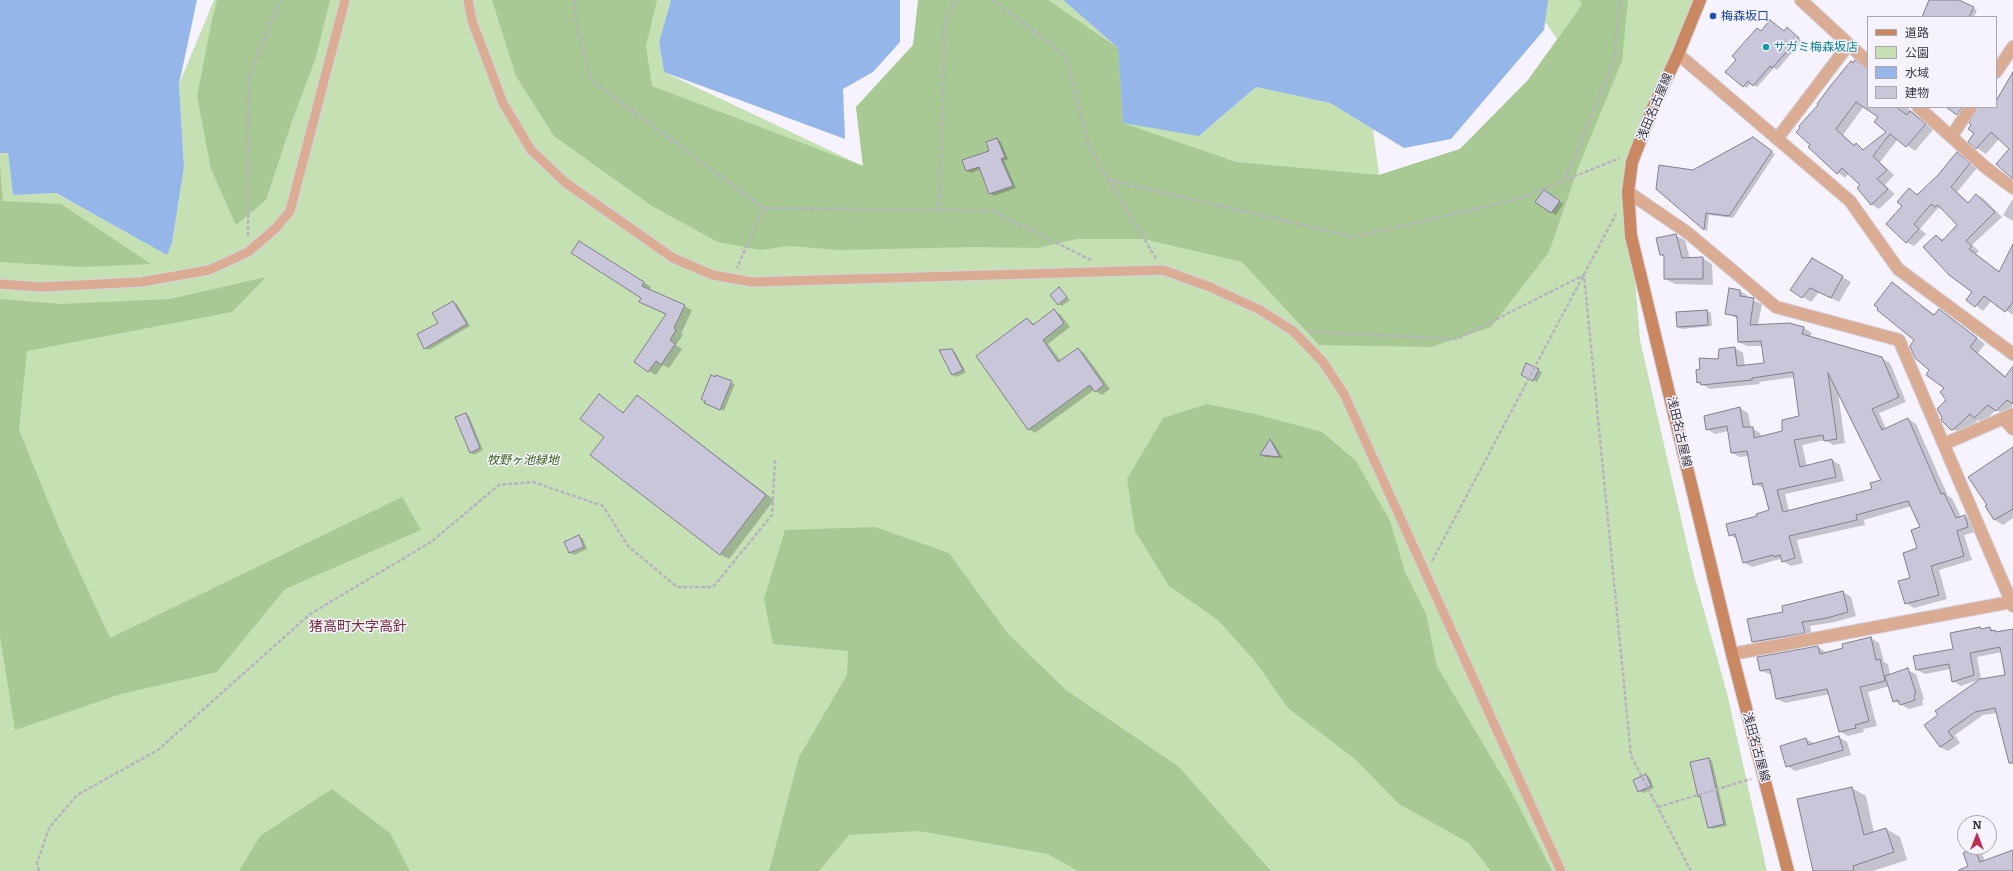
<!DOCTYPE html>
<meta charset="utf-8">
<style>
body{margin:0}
#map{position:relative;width:2013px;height:871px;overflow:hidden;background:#f6f3ff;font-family:Literata,"Noto Sans JP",serif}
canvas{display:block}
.legend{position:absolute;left:1867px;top:16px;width:130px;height:92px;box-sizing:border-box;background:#f6f3ff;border:1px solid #aaa7b1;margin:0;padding:5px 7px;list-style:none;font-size:12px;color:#37363d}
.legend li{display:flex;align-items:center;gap:8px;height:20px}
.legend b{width:20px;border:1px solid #aaa7b1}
.north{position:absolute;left:1957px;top:815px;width:40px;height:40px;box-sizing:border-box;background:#f6f3ff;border:1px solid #aaa7b1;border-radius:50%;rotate:0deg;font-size:11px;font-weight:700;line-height:16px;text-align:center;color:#37363d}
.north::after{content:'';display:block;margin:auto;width:14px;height:18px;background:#be2e4f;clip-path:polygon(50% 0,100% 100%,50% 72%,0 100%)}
</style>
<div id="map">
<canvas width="2013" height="871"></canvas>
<ul class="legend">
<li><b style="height:5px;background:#c98861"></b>道路</li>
<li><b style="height:11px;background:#c5e1b4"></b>公園</li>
<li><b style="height:11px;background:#94b6e9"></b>水域</li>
<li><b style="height:11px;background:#cac6d9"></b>建物</li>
</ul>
<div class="north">N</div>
</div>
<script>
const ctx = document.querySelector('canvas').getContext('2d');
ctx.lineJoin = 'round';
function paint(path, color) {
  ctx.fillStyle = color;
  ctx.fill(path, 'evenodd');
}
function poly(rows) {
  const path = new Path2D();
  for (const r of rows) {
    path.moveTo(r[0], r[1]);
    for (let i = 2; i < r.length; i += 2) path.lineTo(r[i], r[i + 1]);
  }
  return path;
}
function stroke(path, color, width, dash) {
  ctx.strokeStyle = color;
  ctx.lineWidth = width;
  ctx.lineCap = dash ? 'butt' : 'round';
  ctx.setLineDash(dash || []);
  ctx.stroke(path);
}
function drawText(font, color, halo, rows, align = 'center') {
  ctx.font = font + ' Literata,"Noto Sans JP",serif';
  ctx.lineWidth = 3;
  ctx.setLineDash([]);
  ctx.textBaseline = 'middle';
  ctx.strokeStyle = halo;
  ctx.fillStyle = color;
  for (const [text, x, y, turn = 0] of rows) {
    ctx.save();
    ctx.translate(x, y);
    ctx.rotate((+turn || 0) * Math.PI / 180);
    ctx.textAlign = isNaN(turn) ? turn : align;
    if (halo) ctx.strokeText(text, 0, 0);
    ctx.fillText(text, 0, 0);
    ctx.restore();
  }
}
paint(poly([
 [214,0,671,0,659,42,664,72,863,166,856,107,913,45,919,0,1063,0,1118,48,1199,136,1256,87,1330,103,1373,129,1379,175,1460,149,1528,80,1557,39,1530,0,1702,0,1628,192,1640,340,1694,575,1727,693,1767,871,0,871,0,153,8,153,13,195,55,193,167,254,172,243,184,167,179,84]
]), '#c5e1b4');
paint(poly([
 [217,0,330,0,316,57,292,121,266,200,236,225,211,169,197,96,212,20],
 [492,0,657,0,646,46,652,86,863,166,856,107,913,45,918,0,1048,0,1118,48,1123,123,1236,162,1379,175,1460,149,1528,80,1582,5,1580,0,1628,0,1622,61,1578,168,1549,252,1491,327,1431,347,1319,345,1242,262,1144,239,1077,239,1038,248,975,247,839,250,790,246,760,250,718,242,652,206,554,136,516,76],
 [0,166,3,201,61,204,151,264,81,267,0,262],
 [266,277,232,312,27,351,19,430,59,528,110,638,402,497,421,530,285,589,217,672,121,694,15,730,0,637,0,299,61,304,170,299],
 [1207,404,1255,414,1322,432,1356,461,1390,521,1405,572,1426,614,1437,666,1511,791,1552,871,1491,871,1469,843,1399,804,1355,759,1288,708,1254,660,1218,620,1169,586,1135,531,1127,479,1163,418],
 [875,527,949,553,1008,634,1066,690,1179,767,1271,871,1078,871,1048,854,919,831,849,835,819,871,769,871,799,757,847,675,848,651,773,644,764,599,785,530],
 [332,789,390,833,410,871,239,871,260,836]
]), '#a8c993');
paint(poly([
 [0,0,197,0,179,84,184,167,172,243,167,255,56,193,13,195,8,153,0,153],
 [671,0,900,0,900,42,873,72,843,89,845,139,664,72,659,42],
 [1063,0,1548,0,1544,30,1451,139,1404,148,1330,103,1256,87,1199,136,1123,123,1118,48]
]), '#94b6e9');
paint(poly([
 [1940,0,1956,0,1977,10,1974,17,1962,17],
 [1770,21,1784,32,1791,31,1802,41,1777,70,1774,68,1757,87,1751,83,1747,88,1743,86,1737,59,1758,29,1762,31],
 [1856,62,1868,70,1868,107,1907,107,1933,130,1915,151,1898,139,1880,162,1894,175,1885,185,1895,194,1879,209,1871,204,1862,185,1849,173,1845,178,1823,161],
 [1864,106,1879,117,1887,132,1865,150,1856,146,1843,135],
 [2013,74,2013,177,2010,149,1999,139,1986,154,1977,148,1976,133,1978,107,1996,107],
 [1948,107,1976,107,1967,119],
 [997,139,1001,142,1008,159,1004,161,1016,188,994,196,990,193,981,169,971,173,967,171,963,161,991,151],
 [1757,141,1775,154,1733,218,1709,215,1707,231,1657,189],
 [1957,153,1977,168,1957,192,1969,203,1977,195,1984,199,2002,217,1972,245,1979,251,1976,254,2000,272,2013,246,2013,315,1992,300,1983,311,1967,299,1973,292,1936,236,1944,240,1959,225,1944,210,1938,208,1920,229,1926,234,1914,246,1906,242,1903,206,1909,189,1918,195,1938,175],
 [1548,193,1563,204,1556,215,1536,202],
 [2012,200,2013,200,2013,221,2003,215],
 [1675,235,1685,240,1690,259,1702,258,1712,264,1713,285,1675,284,1665,279,1665,257,1661,255],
 [587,246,651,287,649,290,692,310,681,334,683,335,676,345,682,349,669,368,663,365,656,375,649,371,667,315,640,302,642,298],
 [1812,259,1851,282,1839,302,1819,292,1811,302,1803,297],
 [1892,284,1935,315,1939,310,1947,315,1985,344,1978,353,2006,377,2013,369,2012,410,2010,409,2005,415,1996,410,1983,422,1978,420,1963,434,1952,429,1946,388,1931,370],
 [1059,288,1070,300,1062,306,1058,304],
 [1730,289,1740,291,1748,296,1748,298,1762,304,1758,325,1804,328,1812,333,1810,337,1881,358,1890,363,1906,402,1879,413,1886,429,1908,419,1916,424,1948,496,1952,498,1961,517,1965,516,1973,521,1976,532,1964,535,1972,560,1939,570,1947,599,1914,608,1906,603,1922,528,1912,506,1864,520,1865,525,1797,540,1803,563,1791,566,1780,559,1752,567,1743,562,1737,539,1730,535,1770,511,1764,488,1754,484,1749,456,1740,457,1732,453,1729,431,1715,434,1707,429,1740,408,1748,413,1751,428,1760,433,1761,437,1783,432,1801,417,1795,377,1759,382,1760,384,1710,389,1698,382,1702,370,1735,348,1743,353,1745,366,1765,364,1763,346,1747,346,1739,342,1738,319,1726,313],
 [1838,392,1882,481,1873,490,1789,511,1785,494,1844,481,1840,465,1832,460,1807,466,1802,445,1825,440,1833,445,1845,443],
 [453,302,457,304,470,326,429,350,425,348],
 [1054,311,1060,314,1070,327,1048,344,1061,361,1078,349,1084,353,1110,389,1102,395,1094,390,1035,433,1029,429,1028,319,1035,325],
 [1707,311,1711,313,1712,326,1682,329,1678,327],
 [951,350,955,352,966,372,957,377,953,375,940,351],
 [1538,370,1542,372,1537,382,1526,376],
 [716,379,735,384,724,411,709,405],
 [599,396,624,413,637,397,645,401,774,500,729,559,720,554,605,436],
 [465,414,469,416,483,450,474,455,470,452],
 [1270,440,1273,442,1283,458,1265,457,1261,455],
 [2013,448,2013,518,2003,525,1995,520],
 [579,536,583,539,587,549,574,555,570,553],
 [1843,592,1851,597,1856,616,1835,622,1810,626,1812,637,1761,646,1753,642,1784,613],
 [1980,628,1982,629,1990,628,1998,633,2013,630,2013,762,2010,760,2004,744,1997,713,1983,715,1955,735,1960,743,1948,751,1940,747,1926,725,2007,676,2002,652,1977,657,1981,679,1961,686,1953,681,1951,669,1925,674,1917,670,1954,649],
 [1871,638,1879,643,1884,662,1888,664,1890,675,1907,670,1916,674,1924,699,1922,700,1923,705,1909,709,1894,701,1890,686,1868,692,1877,726,1863,729,1864,732,1848,736,1839,731,1830,694,1785,703,1777,699,1772,675,1761,671,1818,647,1827,653,1844,649],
 [1839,737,1847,742,1851,755,1795,771,1787,766,1806,739,1815,744],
 [1709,759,1712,761,1727,826,1712,829,1709,827,1701,797,1699,796],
 [1646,775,1650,778,1654,788,1643,793,1639,791],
 [1852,788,1866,796,1874,833,1886,829,1900,837,1907,860,1873,871,1814,871],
 [1974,849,1982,854,1985,861,2013,851,2013,871,1957,871,1970,866]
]), '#0003');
const building = poly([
 [1929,0,1959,0,1974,7,1969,17,1922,17,1929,0],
 [1770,20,1784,31,1787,27,1799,38,1772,68,1770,66,1753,86,1748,81,1743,87,1725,72,1736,60,1732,56,1757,28,1761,31,1770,20],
 [1855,60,1868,70,1868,107,1896,107,1907,115,1910,111,1926,124,1906,147,1890,134,1873,156,1887,170,1877,179,1888,189,1871,205,1857,188,1860,185,1842,168,1837,174,1808,147,1810,145,1796,132,1800,128,1799,126,1818,105,1817,104,1832,84,1851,61,1853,63,1855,60],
 [1856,102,1878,117,1874,122,1886,132,1863,150,1856,143,1854,146,1836,129,1856,102],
 [2013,72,2013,179,1996,164,2009,149,1991,132,1976,149,1968,142,1974,133,1968,129,1971,125,1969,123,1978,107,1996,107,1996,101,2013,72],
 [1946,107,1962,107,1957,115,1946,107],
 [1753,137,1772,151,1729,216,1706,213,1704,230,1656,189,1659,165,1693,170,1753,137],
 [997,138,1005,157,1001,159,1013,186,989,194,979,167,966,171,962,160,989,151,986,142,997,138],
 [1957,152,1970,163,1951,187,1968,203,1976,194,1995,212,1966,241,1972,246,1969,249,1999,272,2013,244,2013,302,2005,312,1984,296,1975,307,1966,300,1972,292,1949,275,1923,247,1936,235,1942,241,1957,225,1938,205,1935,207,1931,204,1914,224,1919,229,1906,243,1886,224,1902,206,1897,202,1909,188,1917,195,1938,175,1957,152],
 [1544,190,1560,201,1551,213,1535,202,1544,190],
 [1676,234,1682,258,1703,257,1703,279,1664,279,1664,255,1660,255,1656,238,1676,234],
 [579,241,644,282,642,286,685,305,674,328,676,330,670,340,675,344,661,365,656,361,648,372,634,362,666,314,639,302,641,298,571,253,579,241],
 [1812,258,1843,276,1831,298,1810,288,1802,298,1790,290,1812,258],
 [1892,282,1932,314,1934,315,1939,309,1977,338,1970,347,2005,377,2013,366,2013,404,2007,400,1996,411,1988,405,1974,418,1970,414,1954,429,1951,430,1941,420,1942,417,1937,409,1946,400,1940,392,1944,388,1926,375,1929,370,1915,358,1910,346,1914,340,1877,310,1878,308,1874,305,1892,282],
 [1059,287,1067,297,1058,305,1050,295,1059,287],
 [1729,288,1740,290,1740,296,1754,298,1750,325,1789,323,1804,327,1802,334,1882,357,1899,397,1872,409,1882,430,1908,418,1941,494,1944,493,1956,518,1965,515,1968,527,1957,531,1964,556,1931,566,1939,595,1905,604,1898,581,1910,578,1903,553,1917,548,1911,530,1920,527,1908,501,1856,515,1857,520,1789,536,1795,558,1782,562,1780,555,1774,557,1773,555,1743,563,1735,534,1729,536,1726,524,1757,516,1756,514,1769,510,1762,483,1753,485,1747,451,1731,453,1727,426,1706,430,1704,416,1740,407,1743,427,1753,427,1754,438,1782,431,1782,420,1799,416,1793,372,1752,378,1752,380,1701,385,1700,382,1697,383,1696,370,1700,369,1699,358,1718,359,1719,349,1735,347,1737,366,1764,363,1761,341,1738,342,1737,316,1725,314,1729,288],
 [1828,373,1881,480,1870,483,1872,489,1783,512,1777,490,1836,477,1832,459,1800,467,1794,440,1823,435,1824,441,1837,439,1828,373],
 [453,301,467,324,424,349,417,334,438,323,432,313,453,301],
 [1054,309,1064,323,1043,340,1058,362,1078,348,1104,385,1095,392,1090,385,1028,430,976,356,1027,318,1033,325,1054,309],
 [1707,310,1708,325,1677,327,1676,312,1707,310],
 [952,349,963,370,952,375,939,350,952,349],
 [1526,363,1539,369,1533,381,1521,375,1526,363],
 [711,375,715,377,716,375,732,381,720,410,704,403,705,401,701,399,711,375],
 [599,394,623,413,637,395,766,495,720,555,590,455,604,437,580,419,599,394],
 [466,413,480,448,470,453,455,417,466,413],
 [1270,439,1280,457,1260,455,1270,439],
 [2013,447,2013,509,1994,520,1985,506,1987,505,1968,477,2013,447],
 [579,535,584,547,569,553,564,542,579,535],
 [1843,591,1848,612,1827,618,1802,622,1805,633,1752,642,1747,619,1783,612,1782,606,1843,591],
 [1980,627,1981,629,1990,627,1991,631,1995,630,1995,632,2013,629,2013,763,2009,763,1995,708,1975,712,1948,731,1953,738,1940,747,1924,725,1938,715,1935,711,1980,679,2005,675,2000,647,1970,653,1974,675,1952,682,1949,664,1916,670,1913,656,1953,649,1950,633,1980,627],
 [1871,637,1876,660,1880,659,1885,681,1860,687,1869,721,1855,725,1856,728,1839,732,1827,689,1776,699,1770,669,1760,671,1757,657,1818,646,1820,654,1843,648,1842,644,1871,637],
 [1908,668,1916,694,1914,695,1915,700,1900,705,1898,700,1893,702,1885,676,1908,668],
 [1839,736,1843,750,1786,767,1780,746,1806,738,1808,745,1839,736],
 [1709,758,1724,824,1708,828,1700,796,1698,797,1690,762,1709,758],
 [1646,774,1651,786,1638,792,1633,780,1646,774],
 [1852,787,1864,835,1886,828,1894,852,1853,866,1854,871,1813,871,1797,799,1852,787],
 [1974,848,1980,862,2013,850,2013,871,1959,871,1959,870,1968,866,1963,853,1974,848]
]);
paint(building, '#cac6d9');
stroke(building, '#827e8f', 1);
const lane = poly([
 [468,0,472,21,503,103,531,150,566,183,673,258,713,275,752,282,1163,270,1210,287,1260,310,1293,331,1323,362,1344,394,1561,871],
 [0,284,41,287,141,282,209,270,248,252,276,228,290,211,345,0]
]);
const street = poly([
 [1801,0,1868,62],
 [1678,54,1850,201,1898,269,2013,354],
 [1996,72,2013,47],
 [1918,107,1985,167,2013,188],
 [1951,137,1971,107],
 [1777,139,1849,44],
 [1628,192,1688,233,1776,307,1899,340,2013,606],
 [2003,418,2013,429],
 [1944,444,2013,414],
 [1732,654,2011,602]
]);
const secondary = poly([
 [1700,0,1678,54,1651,112,1632,162,1628,192,1631,236,1732,654,1788,871]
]);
stroke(lane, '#d4d1dc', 11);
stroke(street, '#d4d1dc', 14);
stroke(secondary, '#d4d1dc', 14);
stroke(poly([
 [575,0,575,18,591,80,763,208,737,268],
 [993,0,1066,56,1089,147,1157,260],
 [1565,179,1614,61,1620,0],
 [1109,180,1354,237,1518,199,1620,158],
 [763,208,992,211,1091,260],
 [939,211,945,22,955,0],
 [248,236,249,77,280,0],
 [1309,332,1457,339,1584,275,1631,756,1691,871],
 [1432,561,1616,214],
 [1658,807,1751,779],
 [39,871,37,863,49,828,77,795,158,750,310,614,431,542,499,485,533,482,603,506,628,546,677,587,713,587,772,515,775,460]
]), '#b6b3be', 2.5, [4, 2]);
stroke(lane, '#d9ac93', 9);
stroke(street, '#d9ac93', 12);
stroke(secondary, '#c98861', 12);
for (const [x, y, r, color] of [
 [1713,16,4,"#1a4fb4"],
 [1766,47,4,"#0f9aa8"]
]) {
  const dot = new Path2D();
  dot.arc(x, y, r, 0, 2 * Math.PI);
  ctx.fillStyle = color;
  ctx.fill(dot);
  stroke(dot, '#f6f3ff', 1.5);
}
drawText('12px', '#164399', '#f6f3ff', [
 ["梅森坂口",1721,16]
], 'left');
drawText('12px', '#0d838f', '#f6f3ff', [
 ["サガミ梅森坂店",1774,47]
], 'left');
drawText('12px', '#37363d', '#f6f3ff', [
 ["浅田名古屋線",1655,107,-67],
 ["浅田名古屋線",1679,432,77],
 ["浅田名古屋線",1756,747,75]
]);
drawText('italic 12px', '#396015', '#f6f3ff', [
 ["牧野ヶ池緑地",523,460]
]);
drawText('14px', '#752e39', '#f6f3ff', [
 ["猪高町大字高針",358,627]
]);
</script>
